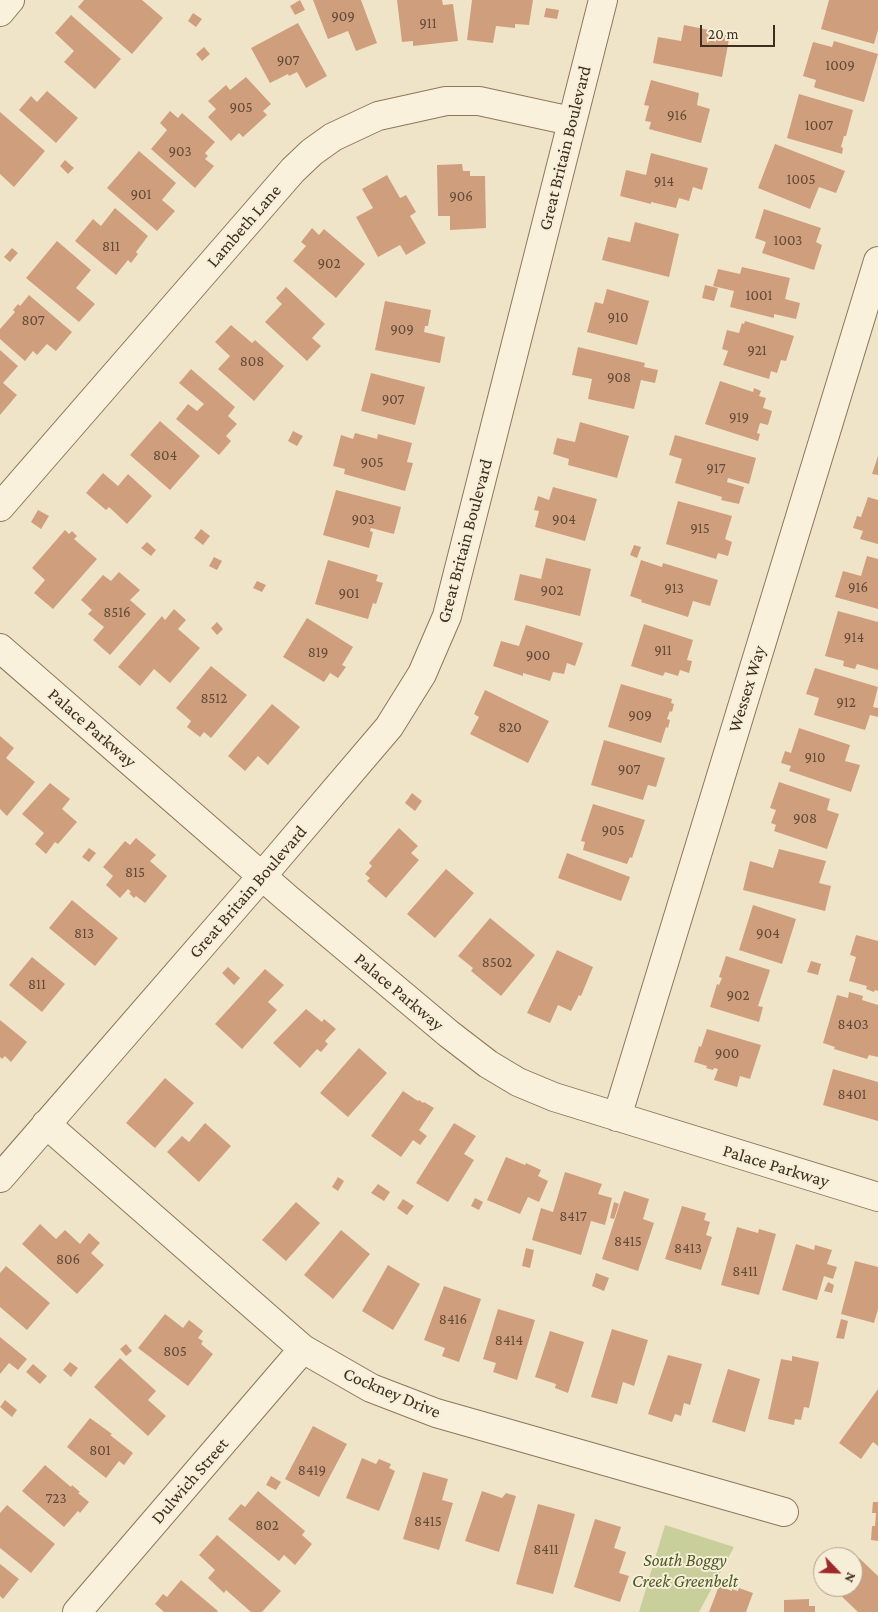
<!DOCTYPE html>
<style>
body{margin:0}
#map{position:relative;width:878px;height:1612px;overflow:hidden;background:#f0e4c8;font-family:"Crimson Pro",serif}
canvas{display:block}
.north{position:absolute;left:813px;top:1547px;width:50px;height:50px;box-sizing:border-box;background:#f7eed8;border:1px solid #ada18e;border-radius:50%;rotate:114deg;font-size:14px;font-weight:700;line-height:20px;text-align:center;color:#3d2e20}
.north::after{content:'';display:block;margin:auto;width:18px;height:22px;background:#9e2a2b;clip-path:polygon(50% 0,100% 100%,50% 72%,0 100%)}
.scale{position:absolute;left:700px;top:25px;width:75px;height:22px;box-sizing:border-box;border:2px solid #3d2e20;border-top:0;padding-left:6px;font-size:15px;line-height:18px;white-space:nowrap;color:#3d2e20;-webkit-text-stroke:4px #f7eed8;paint-order:stroke}
</style>
<div id="map">
<canvas width="878" height="1612"></canvas>
<div class="north">N</div>
<div class="scale">20 m</div>
</div>
<script>
const ctx = document.querySelector('canvas').getContext('2d');
ctx.lineJoin = 'round';
function paint(path, color) {
  ctx.fillStyle = color;
  ctx.fill(path, 'evenodd');
}
function poly(rows) {
  const path = new Path2D();
  for (const r of rows) {
    path.moveTo(r[0], r[1]);
    for (let i = 2; i < r.length; i += 2) path.lineTo(r[i], r[i + 1]);
  }
  return path;
}
function stroke(path, color, width, dash) {
  ctx.strokeStyle = color;
  ctx.lineWidth = width;
  ctx.lineCap = dash ? 'butt' : 'round';
  ctx.setLineDash(dash || []);
  ctx.stroke(path);
}
function drawText(font, color, halo, rows, align = 'center') {
  ctx.font = font + ' "Crimson Pro",serif';
  ctx.lineWidth = 4;
  ctx.setLineDash([]);
  ctx.textBaseline = 'middle';
  ctx.strokeStyle = halo;
  ctx.fillStyle = color;
  for (const [text, x, y, turn = 0] of rows) {
    ctx.save();
    ctx.translate(x, y);
    ctx.rotate((+turn || 0) * Math.PI / 180);
    ctx.textAlign = isNaN(turn) ? turn : align;
    if (halo) ctx.strokeText(text, 0, 0);
    ctx.fillText(text, 0, 0);
    ctx.restore();
  }
}
paint(poly([
 [665,1525,734,1547,699,1612,639,1612]
]), '#c9cf9b');
paint(poly([
 [84,0,142,0,163,18,132,54,78,7],
 [300,0,305,10,295,15,290,6],
 [313,0,361,0,377,43,356,51,348,31,328,39],
 [397,0,442,0,443,5,453,4,458,41,413,46,413,41,402,42],
 [472,0,533,0,529,25,515,24,515,28,496,26,493,43,467,40],
 [829,0,878,0,878,30,874,44,821,29],
 [546,8,559,10,557,19,544,17],
 [193,13,202,19,196,27,188,21],
 [71,15,121,59,95,89,64,62,74,51,55,33],
 [298,23,327,76,306,88,297,72,289,76,288,74,270,83,251,48],
 [684,25,730,34,722,77,653,63,658,37,681,41],
 [834,41,878,54,864,102,816,88,814,87,816,80,803,76,813,42,832,47],
 [204,47,210,54,202,61,196,54],
 [246,77,271,104,263,111,267,115,243,137,239,133,231,141,208,117,216,109,208,101,226,85,230,90],
 [651,80,699,93,697,105,710,109,701,143,649,129,651,122,645,121,649,106,644,105],
 [47,91,78,118,56,143,19,110,31,96,37,102],
 [799,94,853,110,846,136,844,136,841,147,843,148,842,154,787,138],
 [170,111,178,118,182,113,215,142,205,153,208,156,205,159,214,166,195,188,151,149,167,130,160,123],
 [0,112,45,151,14,187,0,174],
 [775,144,845,171,836,193,819,187,810,209,758,188],
 [139,151,176,183,162,200,175,211,157,231,107,188],
 [651,153,708,168,702,190,693,187,689,201,679,198,676,208,651,202,651,204,620,196,626,170,646,175],
 [65,160,74,168,68,174,60,166],
 [462,164,463,171,470,171,470,176,485,176,486,228,450,230,450,216,438,216,437,165],
 [387,175,400,198,406,195,416,212,410,216,426,243,406,255,400,245,378,257,356,217,373,208,362,189],
 [115,208,148,236,136,252,138,254,131,263,128,260,116,275,75,241,93,219,101,226],
 [764,209,821,228,816,242,822,245,814,270,762,253,766,242,755,238],
 [635,222,679,234,669,277,602,260,608,237,630,242],
 [312,228,319,235,324,229,365,264,336,298,293,261,306,246,301,242],
 [57,241,91,270,76,288,95,304,79,322,26,278],
 [12,248,18,253,10,262,4,257],
 [742,267,790,278,785,299,800,303,796,319,774,314,774,318,730,307,734,291,713,286,718,269,740,274],
 [705,285,718,288,714,301,702,298],
 [286,287,325,324,312,338,321,346,307,361,265,322,282,304,276,298],
 [607,289,649,301,637,345,587,332,595,302,603,304],
 [29,295,72,332,56,351,47,344,37,355,33,351,25,361,0,339,0,329,15,312,13,310,18,304,20,306],
 [385,301,431,310,428,326,425,326,424,332,445,337,440,363,375,350],
 [745,321,794,336,786,361,781,360,777,373,771,371,769,379,723,365,728,351,722,349,727,330,739,333,742,323,744,324],
 [231,325,252,343,255,340,284,366,254,401,218,369,230,356,215,342],
 [578,347,645,363,644,367,658,370,655,383,641,380,634,409,588,399,592,379,572,375],
 [0,350,18,366,3,383,17,395,0,415],
 [191,369,235,407,228,416,237,424,226,436,231,441,219,455,176,419,188,404,197,411,204,404,179,383],
 [371,373,425,387,415,425,361,411],
 [720,381,753,392,754,388,761,391,759,396,766,398,763,408,772,411,768,425,760,423,757,433,760,434,758,441,705,424],
 [160,421,200,456,170,490,130,455],
 [580,422,629,436,617,478,568,465,569,459,553,454,557,438,575,442],
 [293,431,303,436,297,446,288,441],
 [355,433,377,439,378,434,412,443,407,462,413,463,405,491,344,474,345,469,333,466,341,435,353,439],
 [675,435,756,458,749,484,728,478,727,482,744,487,739,504,721,500,722,497,675,483,682,459,669,455],
 [878,456,878,475,872,474],
 [103,473,118,486,128,474,152,496,127,524,109,507,106,510,86,493],
 [553,487,597,499,585,541,535,527,539,511,534,510,538,496,549,500],
 [336,490,401,507,394,534,371,528,370,531,373,532,369,548,323,535],
 [868,497,878,500,878,544,860,539,863,531,853,528,857,516,861,517],
 [678,501,732,516,725,539,732,542,728,556,718,553,716,559,666,544],
 [38,510,49,516,41,529,31,522],
 [201,529,210,536,203,545,194,538],
 [65,530,69,534,72,531,77,536,74,539,97,559,53,609,34,593,45,580,32,568],
 [147,542,156,550,151,556,141,548],
 [634,545,641,547,637,558,630,555],
 [867,556,878,559,878,609,835,597,843,571,861,576],
 [214,557,222,561,217,570,209,566],
 [546,558,591,569,580,616,514,600,520,574,541,579],
 [328,560,378,575,376,581,383,583,376,604,373,603,368,619,315,604],
 [641,560,662,567,663,563,718,580,710,606,693,601,688,617,641,602,642,600,630,596],
 [119,572,140,590,130,600,146,614,110,655,93,640,104,627,88,614,92,610,81,600,103,575,111,581],
 [257,581,266,585,262,592,253,588],
 [174,609,186,620,178,629,200,648,170,683,154,669,140,686,118,667,162,616,165,620],
 [838,611,878,622,878,670,857,664,855,669,843,666,844,661,825,656],
 [307,618,353,647,342,665,346,667,338,678,330,673,324,682,283,657],
 [217,622,223,629,217,635,211,628],
 [644,624,693,640,687,660,692,661,689,673,680,670,678,676,665,672,663,676,631,666],
 [526,625,583,643,575,666,567,663,564,674,553,672,550,681,523,673,523,676,493,666,501,641,519,646],
 [211,666,247,695,211,738,204,732,200,737,187,727,191,721,176,708],
 [815,668,878,687,873,707,878,708,878,717,870,715,865,730,814,715,819,698,806,694],
 [621,684,672,699,671,703,674,704,672,712,670,711,667,719,670,720,668,728,666,727,661,743,608,727],
 [485,690,549,721,528,763,470,734,479,717,474,714],
 [272,704,300,727,268,765,258,756,245,771,228,756],
 [799,728,850,745,845,761,860,765,851,792,789,771,791,766,781,763,785,751,791,753],
 [0,736,14,748,6,758,35,782,7,816,0,809],
 [604,740,665,758,656,787,648,785,643,800,591,785],
 [779,782,830,799,827,810,839,814,827,849,774,831,776,825,771,823,776,810,770,808],
 [50,783,70,799,62,809,77,822,58,844,55,842,46,854,35,844,44,833,22,814],
 [412,793,422,801,415,811,405,803],
 [593,804,645,820,632,858,630,857,627,864,583,850,585,842,581,841],
 [399,828,418,846,411,853,419,860,386,898,367,881,370,878,365,874,372,866,369,863],
 [136,838,156,855,150,861,167,876,145,903,136,896,134,898,129,893,131,892,128,889,120,898,106,885,113,876,103,867,125,841,130,845],
 [89,848,96,853,89,862,82,857],
 [779,849,826,861,819,883,831,886,825,911,743,890,750,861,773,868],
 [567,853,630,877,621,901,558,878],
 [446,869,474,893,435,938,407,914],
 [72,900,118,938,95,966,49,928],
 [753,905,796,919,782,964,739,950],
 [490,918,535,955,501,996,471,971,473,968,458,956],
 [856,935,878,941,878,991,875,990,874,992,866,989,867,986,849,981,856,957,850,955],
 [557,950,593,967,581,996,579,995,571,1011,558,1005,550,1023,527,1013],
 [726,956,770,970,758,1006,763,1007,759,1022,710,1007,717,984,719,985,722,978,719,977],
 [32,957,65,984,42,1012,9,985],
 [811,961,821,964,818,975,807,972],
 [228,967,240,978,234,985,222,973],
 [265,969,284,985,268,1002,277,1010,242,1049,215,1024],
 [849,992,863,996,862,1000,878,1005,878,1057,869,1055,867,1059,834,1049,835,1047,823,1043,837,995,848,998],
 [306,1009,322,1022,324,1019,336,1029,325,1041,328,1044,321,1052,317,1049,300,1068,273,1043],
 [0,1020,27,1042,11,1062,5,1056,2,1059,0,1057],
 [707,1029,761,1045,750,1079,740,1076,737,1087,714,1080,718,1069,714,1068,713,1070,706,1068,707,1066,694,1062,699,1046,701,1047],
 [359,1048,387,1073,348,1117,320,1093],
 [833,1069,878,1082,878,1121,823,1105],
 [165,1078,194,1103,155,1148,126,1123],
 [403,1091,418,1101,419,1100,423,1103,424,1102,434,1108,419,1130,427,1136,420,1145,413,1140,401,1157,371,1136],
 [205,1123,231,1146,199,1182,167,1152,182,1136,189,1142],
 [454,1123,476,1136,464,1154,474,1160,448,1202,416,1183],
 [506,1157,525,1165,526,1163,541,1170,538,1176,548,1181,539,1202,528,1197,520,1214,487,1200],
 [565,1172,602,1184,598,1194,612,1198,605,1225,591,1221,581,1255,532,1240,541,1208,553,1212],
 [338,1177,344,1181,338,1191,332,1187],
 [378,1184,390,1192,384,1201,371,1193],
 [624,1191,649,1199,643,1219,654,1223,638,1271,602,1259],
 [475,1198,483,1202,479,1210,471,1206],
 [403,1199,414,1206,407,1215,397,1208],
 [296,1202,320,1223,286,1261,262,1240],
 [614,1202,619,1204,614,1219,610,1218],
 [682,1206,706,1213,704,1220,710,1222,706,1235,712,1237,701,1270,665,1259],
 [40,1224,56,1239,65,1230,80,1244,89,1233,100,1243,91,1253,104,1265,77,1294,22,1244],
 [737,1227,758,1233,759,1229,776,1234,759,1295,721,1285],
 [341,1230,370,1254,333,1299,304,1275],
 [796,1244,814,1250,815,1245,832,1250,827,1264,837,1267,833,1279,824,1276,817,1300,782,1290],
 [526,1248,534,1250,530,1268,522,1266],
 [855,1261,878,1267,878,1309,874,1323,841,1314],
 [388,1265,420,1284,393,1330,362,1311],
 [6,1266,50,1303,27,1330,0,1307,0,1273],
 [596,1273,609,1278,604,1291,592,1286],
 [828,1282,834,1285,832,1293,824,1291],
 [444,1286,481,1299,459,1362,442,1356,445,1348,424,1340],
 [498,1309,535,1320,517,1380,493,1372,496,1363,483,1359],
 [165,1314,183,1328,189,1320,203,1331,198,1338,203,1341,201,1344,213,1354,188,1386,138,1348],
 [841,1319,848,1321,844,1339,836,1338],
 [612,1329,648,1340,634,1386,623,1382,617,1404,591,1397],
 [550,1331,584,1342,568,1393,555,1388,556,1384,535,1377],
 [0,1337,27,1359,18,1370,9,1363,0,1374],
 [126,1344,132,1351,126,1356,120,1349],
 [668,1355,702,1364,690,1405,684,1403,681,1416,675,1414,672,1422,648,1414],
 [792,1356,819,1362,809,1408,804,1407,801,1420,795,1419,794,1425,768,1419,781,1359,792,1361],
 [120,1358,156,1391,148,1400,166,1416,148,1436,94,1387],
 [70,1362,78,1368,71,1377,63,1370],
 [33,1364,47,1376,40,1384,26,1372],
 [728,1369,760,1379,745,1432,712,1422],
 [878,1389,878,1446,873,1442,861,1459,839,1443],
 [5,1400,17,1410,12,1417,0,1407],
 [90,1418,112,1434,110,1435,133,1453,124,1465,119,1461,106,1478,67,1447],
 [313,1426,347,1444,319,1497,285,1479],
 [362,1458,376,1464,379,1459,391,1464,389,1468,395,1471,379,1511,346,1498],
 [45,1465,71,1487,72,1485,80,1492,78,1493,89,1502,80,1513,78,1511,64,1527,22,1491],
 [423,1472,448,1479,442,1500,453,1503,439,1550,403,1539],
 [271,1476,281,1482,276,1490,266,1485],
 [258,1491,305,1531,302,1535,312,1544,295,1565,284,1555,279,1561,228,1519,241,1504,245,1507],
 [482,1491,502,1498,506,1493,516,1496,499,1552,465,1541],
 [873,1502,878,1502,878,1541,871,1540,872,1526,875,1526,876,1513,872,1513],
 [538,1504,575,1514,553,1594,516,1584],
 [7,1505,55,1544,31,1573,0,1548,0,1513],
 [595,1519,621,1527,614,1548,626,1552,619,1573,629,1576,620,1602,574,1587],
 [217,1535,281,1591,262,1612,251,1612,226,1590,224,1593,208,1578,215,1570,199,1555],
 [859,1558,878,1576,878,1612,858,1612,834,1589,836,1587,853,1587,853,1564],
 [0,1564,19,1579,3,1599,0,1596],
 [181,1580,218,1611,217,1612,164,1612,155,1604,163,1594,167,1597],
 [719,1586,732,1591,732,1589,738,1591,739,1588,753,1593,746,1612,709,1612],
 [809,1599,809,1606,815,1606,815,1612,784,1612,784,1600]
]), '#cf9f7d');
const minor = poly([
 [0,12,10,0],
 [0,507,293,170,312,152,333,137,378,116,446,101,479,101,571,121],
 [0,648,287,898,449,1034,488,1064,518,1082,554,1097,878,1197],
 [617,1117,878,261],
 [46,1124,303,1349,371,1388,436,1413,784,1512],
 [0,1178,262,876,389,727,422,674,447,616,603,0],
 [77,1612,303,1349]
]);
stroke(minor, '#8d765c', 30);
stroke(minor, '#faf1dc', 28);
drawText('15px', '#624a37', null, [
 ["909",343,16],
 ["911",428,23],
 ["907",288,60],
 ["1009",840,65],
 ["905",241,107],
 ["916",677,115],
 ["1007",819,125],
 ["903",180,151],
 ["1005",801,179],
 ["914",664,181],
 ["901",141,194],
 ["906",461,196],
 ["1003",788,240],
 ["811",111,246],
 ["902",329,263],
 ["1001",759,295],
 ["910",618,317],
 ["807",33,320],
 ["909",402,329],
 ["921",757,350],
 ["808",252,361],
 ["908",619,377],
 ["907",393,399],
 ["919",739,417],
 ["804",165,455],
 ["905",372,462],
 ["917",716,468],
 ["903",363,519],
 ["904",564,519],
 ["915",700,528],
 ["916",858,587],
 ["913",674,588],
 ["902",552,590],
 ["901",349,593],
 ["8516",117,612],
 ["914",854,637],
 ["911",663,650],
 ["819",318,652],
 ["900",538,655],
 ["8512",214,698],
 ["912",846,702],
 ["909",640,715],
 ["820",510,727],
 ["910",815,757],
 ["907",629,769],
 ["908",805,818],
 ["905",613,830],
 ["815",135,872],
 ["813",84,933],
 ["904",768,933],
 ["8502",497,962],
 ["811",37,984],
 ["902",738,995],
 ["8403",853,1024],
 ["900",727,1053],
 ["8401",852,1094],
 ["8417",573,1216],
 ["8415",628,1241],
 ["8413",688,1248],
 ["806",68,1259],
 ["8411",745,1271],
 ["8416",453,1319],
 ["8414",509,1340],
 ["805",175,1351],
 ["801",100,1450],
 ["8419",312,1470],
 ["723",56,1498],
 ["8415",428,1521],
 ["802",267,1525],
 ["8411",546,1549]
]);
drawText('18px', '#3d2e20', '#f7eed8', [
 ["Great Britain Boulevard",565,148,-76],
 ["Lambeth Lane",244,226,-49],
 ["Great Britain Boulevard",465,541,-75],
 ["Wessex Way",747,689,-73],
 ["Palace Parkway",92,728,41],
 ["Great Britain Boulevard",248,892,-49],
 ["Palace Parkway",399,992,40],
 ["Palace Parkway",776,1166,17],
 ["Cockney Drive",392,1393,23],
 ["Dulwich Street",190,1481,-49]
]);
drawText('italic 18px', '#4d5a26', '#f7eed8', [
 ["South Boggy",685,1560],
 ["Creek Greenbelt",685,1581]
]);
</script>
